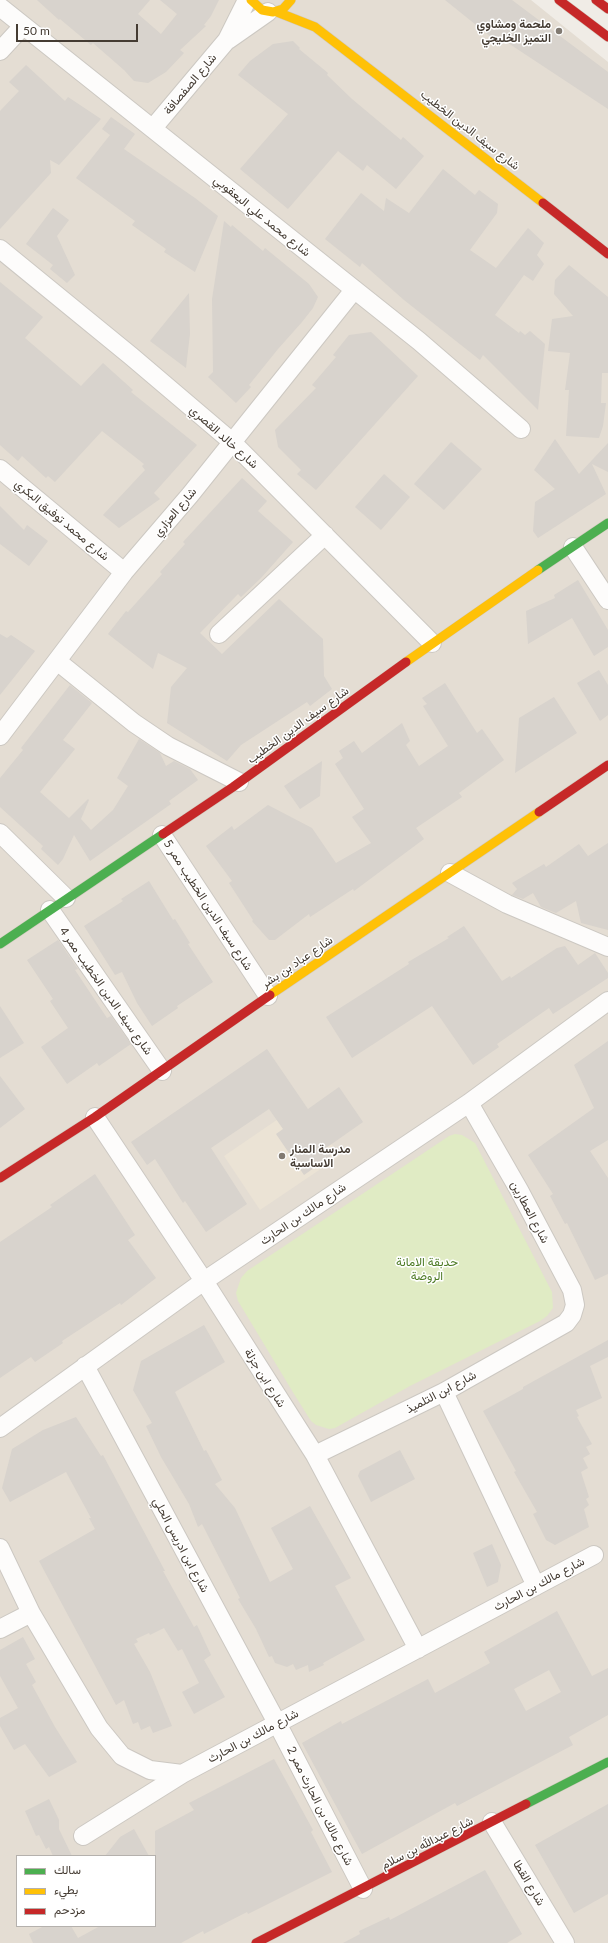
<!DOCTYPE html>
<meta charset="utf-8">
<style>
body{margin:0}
#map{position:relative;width:608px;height:1943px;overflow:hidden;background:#f0ece6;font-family:Lato,Vazirmatn,sans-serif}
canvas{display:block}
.legend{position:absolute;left:16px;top:1855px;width:140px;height:72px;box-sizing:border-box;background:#fff;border:1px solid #b5b1ad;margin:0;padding:5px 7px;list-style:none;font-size:12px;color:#453c33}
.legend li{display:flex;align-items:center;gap:8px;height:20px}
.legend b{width:20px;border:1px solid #b5b1ad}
.scale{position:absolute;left:16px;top:24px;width:122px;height:18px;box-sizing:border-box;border:2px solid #453c33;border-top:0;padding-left:5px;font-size:12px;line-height:14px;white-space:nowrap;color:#453c33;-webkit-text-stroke:3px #fff;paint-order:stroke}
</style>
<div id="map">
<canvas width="608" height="1943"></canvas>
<ul class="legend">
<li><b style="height:5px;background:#4caf50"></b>سالك</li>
<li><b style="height:5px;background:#ffc107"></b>بطيء</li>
<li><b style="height:5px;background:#c62828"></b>مزدحم</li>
</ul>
<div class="scale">50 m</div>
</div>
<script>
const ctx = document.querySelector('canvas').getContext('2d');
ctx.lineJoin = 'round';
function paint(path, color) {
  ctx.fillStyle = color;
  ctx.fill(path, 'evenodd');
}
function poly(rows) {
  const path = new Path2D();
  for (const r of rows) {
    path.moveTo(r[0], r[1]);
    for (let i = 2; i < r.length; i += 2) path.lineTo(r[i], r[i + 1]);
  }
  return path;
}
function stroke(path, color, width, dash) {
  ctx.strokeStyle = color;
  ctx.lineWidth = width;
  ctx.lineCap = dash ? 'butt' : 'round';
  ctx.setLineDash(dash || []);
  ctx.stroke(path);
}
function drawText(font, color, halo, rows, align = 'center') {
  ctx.font = font + ' Lato,Vazirmatn,sans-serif';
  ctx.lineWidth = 3;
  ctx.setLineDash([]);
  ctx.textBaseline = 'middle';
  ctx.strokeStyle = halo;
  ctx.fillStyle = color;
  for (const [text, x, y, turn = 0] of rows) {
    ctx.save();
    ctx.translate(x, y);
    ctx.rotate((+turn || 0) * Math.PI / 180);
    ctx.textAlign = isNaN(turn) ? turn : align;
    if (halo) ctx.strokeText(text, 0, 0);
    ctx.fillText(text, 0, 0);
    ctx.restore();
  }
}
paint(poly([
 [0,0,531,0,608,62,608,1943,0,1943],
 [17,1856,155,1856,155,1926,17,1926]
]), '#e4ddd3');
paint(poly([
 [303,1102,340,1156,260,1210,224,1156]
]), '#ebe3d5');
paint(poly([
 [455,1134,462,1135,475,1143,552,1292,553,1308,547,1316,540,1321,410,1386,335,1428,329,1429,316,1425,311,1421,294,1394,238,1301,236,1293,241,1278,247,1271,449,1136]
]), '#e0ebc4');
paint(poly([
 [37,0,150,0,138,14,161,34,177,14,160,0,219,0,211,16,204,25,206,26,180,50,184,53,166,72,148,83,134,81,124,70,93,43,91,45,60,19,59,20],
 [445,0,512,0,608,72,608,109,505,41,501,45],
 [293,41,300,48,299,49,328,73,327,75,352,99,401,140,403,137,424,156,396,189,367,165,363,171,338,151,288,209,240,169,288,114,238,75,250,61,273,44],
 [26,65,65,101,68,97,101,119,59,165,50,160,51,173,0,229,0,111,19,91,9,82],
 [111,117,135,134,124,149,195,198,218,216,195,272,164,252,166,249,132,225,135,221,76,178,110,135,102,129],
 [443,169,475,195,479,190,498,204,497,213,470,250,496,268,528,228,544,243,537,255,544,264,533,281,524,275,495,315,519,333,520,331,525,335,530,331,545,344,538,410,483,355,480,360,404,300,362,263,360,267,325,239,361,193,384,211,386,198,409,213],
 [53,208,69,220,57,236,75,275,67,283,50,269,53,265,26,244],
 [224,221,231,227,232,225,263,251,265,248,309,284,318,297,313,308,302,322,278,349,249,385,251,387,236,403,208,377,213,372,212,299],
 [569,265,608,297,608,373,602,373,601,403,606,403,603,426,599,438,566,436,569,390,565,390,570,353,548,351,552,319,573,316,554,294,555,280],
 [0,282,43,317,25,338,81,386,103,363,133,390,131,392,197,445,154,493,160,499,119,528,103,515,145,470,142,466,144,464,102,431,55,482,48,476,46,478,22,456,18,461,0,445],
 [189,293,190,334,186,368,150,341],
 [371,332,418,376,316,490,297,474,301,470,278,447,275,430,316,388,312,385,336,357,333,355,349,335],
 [555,439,579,474,608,443,608,472,592,464,606,494,538,538,533,531,535,502,555,489,534,470],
 [451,442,482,469,444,510,414,484],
 [384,474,410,497,381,530,355,507],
 [242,478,267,501,258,511,293,542,261,578,241,597,238,594,200,633,222,654,279,599,323,639,324,676,332,689,310,706,307,702,241,745,227,761,167,723,171,687,187,668,158,653,153,669,108,634,126,611,128,612,162,574,160,572,185,544,183,542],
 [0,506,24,530,27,525,48,541,29,566,0,544],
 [578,580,608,630,608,647,594,656,572,618,528,644,526,611,555,598,554,595],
 [0,634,7,638,11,635,35,651,0,695],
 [599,670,608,685,608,715,600,721,577,683],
 [445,683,477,733,482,729,504,760,459,793,462,797,416,828,424,839,354,891,353,889,310,917,309,914,275,940,269,940,252,921,253,920,229,883,232,881,206,846,232,826,234,830,268,805,312,828,336,863,371,843,352,817,364,809,335,764,343,758,339,751,354,741,362,753,402,723,410,741,406,745,419,766,448,746,423,706,427,704,422,698],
 [70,685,92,703,63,740,75,749,40,792,69,818,88,799,89,800,81,819,91,830,113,810,128,786,117,778,139,739,160,753,166,766,174,761,190,769,198,780,169,801,171,804,90,861,74,835,63,859,58,865,41,849,43,846,0,807,0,778,23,750,21,748],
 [554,697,577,733,515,773,519,718],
 [322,761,320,796,300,809,284,786],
 [608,843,608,930,581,923,576,901,556,913,541,907,533,893,523,899,512,895,517,889,512,883,544,864,546,867,579,844,588,856],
 [149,881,173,920,175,919,190,943,188,944,213,982,177,1006,178,1008,152,1026,137,1003,122,972,115,975,84,926,123,901,121,899],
 [464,926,502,981,510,976,511,978,557,948,565,946,578,965,595,953,608,973,608,978,553,1014,549,1008,497,1044,499,1047,473,1065,432,1006,352,1058,326,1017,409,964,408,962,449,938,447,937],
 [58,940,78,969,75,970,107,1018,111,1016,131,1044,99,1066,97,1063,67,1084,41,1047,68,1028,50,1001,53,999,27,960],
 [0,1006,24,1043,0,1058],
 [608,1041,608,1140,590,1151,608,1178,608,1274,595,1280,567,1223,565,1224,550,1196,553,1194,528,1155,594,1108,574,1065],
 [267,1049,308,1109,339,1087,363,1122,326,1148,331,1156,304,1175,276,1134,283,1129,269,1109,211,1148,247,1204,206,1232,185,1201,183,1203,155,1159,147,1165,131,1142],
 [0,1076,25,1109,0,1128],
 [95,1174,135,1235,128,1240,156,1278,121,1305,120,1303,62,1341,63,1343,35,1362,31,1357,0,1378,0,1242,52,1207,50,1205],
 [204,1325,225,1362,175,1392,204,1451,206,1450,222,1480,215,1484,235,1508,270,1582,293,1569,271,1528,310,1506,351,1578,335,1586,365,1640,323,1663,324,1665,309,1672,308,1665,296,1670,293,1664,287,1667,275,1663,272,1656,269,1657,256,1629,238,1599,240,1598,202,1524,198,1527,189,1504,161,1457,146,1426,152,1423,133,1390,141,1361],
 [608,1340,608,1357,590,1366,602,1398,576,1410,579,1416,577,1417,592,1444,586,1447,590,1454,583,1458,588,1468,581,1472,589,1497,586,1499,589,1505,584,1509,589,1527,555,1545,546,1540,533,1514,537,1512,514,1472,516,1471,483,1411,523,1389,523,1387],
 [76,1417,101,1456,103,1455,165,1571,163,1571,194,1627,197,1625,211,1655,204,1660,225,1697,194,1714,182,1692,199,1683,182,1649,178,1651,164,1628,150,1635,149,1633,136,1639,138,1642,134,1644,150,1672,172,1726,153,1733,150,1726,141,1730,138,1722,133,1724,124,1700,116,1705,39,1561,95,1529,89,1518,91,1518,66,1472,10,1502,2,1488,12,1449,43,1430],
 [400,1450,415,1479,371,1502,358,1476,360,1471],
 [492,1544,501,1565,498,1582,487,1587,473,1553],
 [557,1611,592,1676,608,1668,608,1715,569,1737,573,1745,457,1806,455,1803,362,1854,302,1743,341,1721,342,1724,428,1679,435,1693,490,1663,484,1652],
 [549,1670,561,1692,526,1711,514,1689],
 [23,1637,35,1659,26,1664,36,1682,32,1685,55,1727,77,1762,49,1777,25,1744,14,1750,0,1726,0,1718,18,1708,0,1676,0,1650],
 [274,1759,313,1830,311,1832,332,1872,248,1914,247,1912,204,1934,203,1931,181,1943,33,1943,29,1934,44,1926,71,1926,78,1938,100,1926,155,1926,155,1831,194,1810,189,1803],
 [49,1799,59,1820,59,1829,72,1856,53,1856,49,1847,46,1849,39,1835,36,1836,25,1811],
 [608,1804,608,1894,574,1913,535,1845],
 [134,1829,149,1856,105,1856,120,1837],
 [485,1870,522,1934,507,1943,343,1943,360,1934,359,1931,389,1917,390,1920]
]), '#d8d3cd');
const street = poly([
 [0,7,419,341,521,429],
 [228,40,268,12],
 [0,51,23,26],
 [153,128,227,40,247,0],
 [0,249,131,356,231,441,432,643],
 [0,469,124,572],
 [573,547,608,600],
 [219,634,325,535],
 [57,661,134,723,168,746,239,782],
 [0,736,124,572,190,495,354,290],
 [0,833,66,898],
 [162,835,268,996],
 [450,873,507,904,608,947],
 [50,910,162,1071],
 [95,1117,204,1281,315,1455,418,1649],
 [85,1366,277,1723,363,1889],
 [444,1392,536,1586],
 [0,1428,204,1281,469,1103,608,1001],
 [315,1455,444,1392,566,1323,572,1315,575,1305,572,1290,519,1190,469,1103],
 [0,1548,31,1613,99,1728,122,1756,150,1770,182,1774,594,1555],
 [0,1629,31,1613],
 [492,1822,565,1943],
 [83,1836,182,1774]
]);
const fast = poly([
 [538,570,608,523],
 [0,944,163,834],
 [526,1804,608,1762]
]);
const slow = poly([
 [251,0,262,10,273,12,283,9,291,0],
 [277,12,315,27,543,203],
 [406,662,538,570],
 [270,995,539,812]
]);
const jam = poly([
 [559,0,608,37],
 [596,0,608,9],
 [543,203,608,254],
 [539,812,608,765],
 [163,834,233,787,406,662],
 [0,1178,95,1117,270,995],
 [256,1943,526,1804]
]);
stroke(street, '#ccc8c2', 20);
stroke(fast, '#d1cabe', 10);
stroke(slow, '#d1cabe', 10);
stroke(jam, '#d1cabe', 10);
stroke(street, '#fdfcfb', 18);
stroke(fast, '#4caf50', 9);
stroke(slow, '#ffc107', 9);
stroke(jam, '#c62828', 9);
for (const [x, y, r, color] of [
 [559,31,4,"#817a72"],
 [282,1156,4,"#817a72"]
]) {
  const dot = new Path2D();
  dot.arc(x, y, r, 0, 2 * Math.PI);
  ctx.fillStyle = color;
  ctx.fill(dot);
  stroke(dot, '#fff', 1.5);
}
drawText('bold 12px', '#453c33', '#fff', [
 ["ملحمة ومشاوي",551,24],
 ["التميز الخليجي",551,38],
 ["مدرسة المنار",290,1149,"left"],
 ["الاساسية",290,1163,"left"]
], 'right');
drawText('12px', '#453c33', '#fff', [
 ["شارع الصفصافة",190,84,-50],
 ["شارع سيف الدين الخطيب",470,130,38],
 ["شارع محمد علي اليعقوبي",262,216,39],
 ["شارع خالد القصري",224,437,42],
 ["شارع العزاري",175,512,-50],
 ["شارع محمد توفيق البكري",62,520,40],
 ["شارع سيف الدين الخطيب",298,725,-36],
 ["شارع سيف الدين الخطيب ممر 5",208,905,57],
 ["شارع عباد بن بشر",297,962,-34],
 ["شارع سيف الدين الخطيب ممر 4",106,991,55],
 ["شارع العطارين",530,1212,62],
 ["شارع مالك بن الحارث",303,1214,-34],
 ["شارع ابن جزلة",265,1378,58],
 ["شارع ابن التلميذ",441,1392,-28],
 ["شارع ابن ادريس الحلي",181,1545,62],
 ["شارع مالك بن الحارث",539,1584,-28],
 ["شارع مالك بن الحارث",253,1736,-28],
 ["شارع مالك بن الحارث ممر 2",320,1806,63],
 ["شارع عبدالله بن سلام",427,1843,-27],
 ["شارع القطا",529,1883,59]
]);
drawText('12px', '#4c7a23', '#fff', [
 ["حدبقة الامانة",427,1262],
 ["الروضة",427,1276]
]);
</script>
